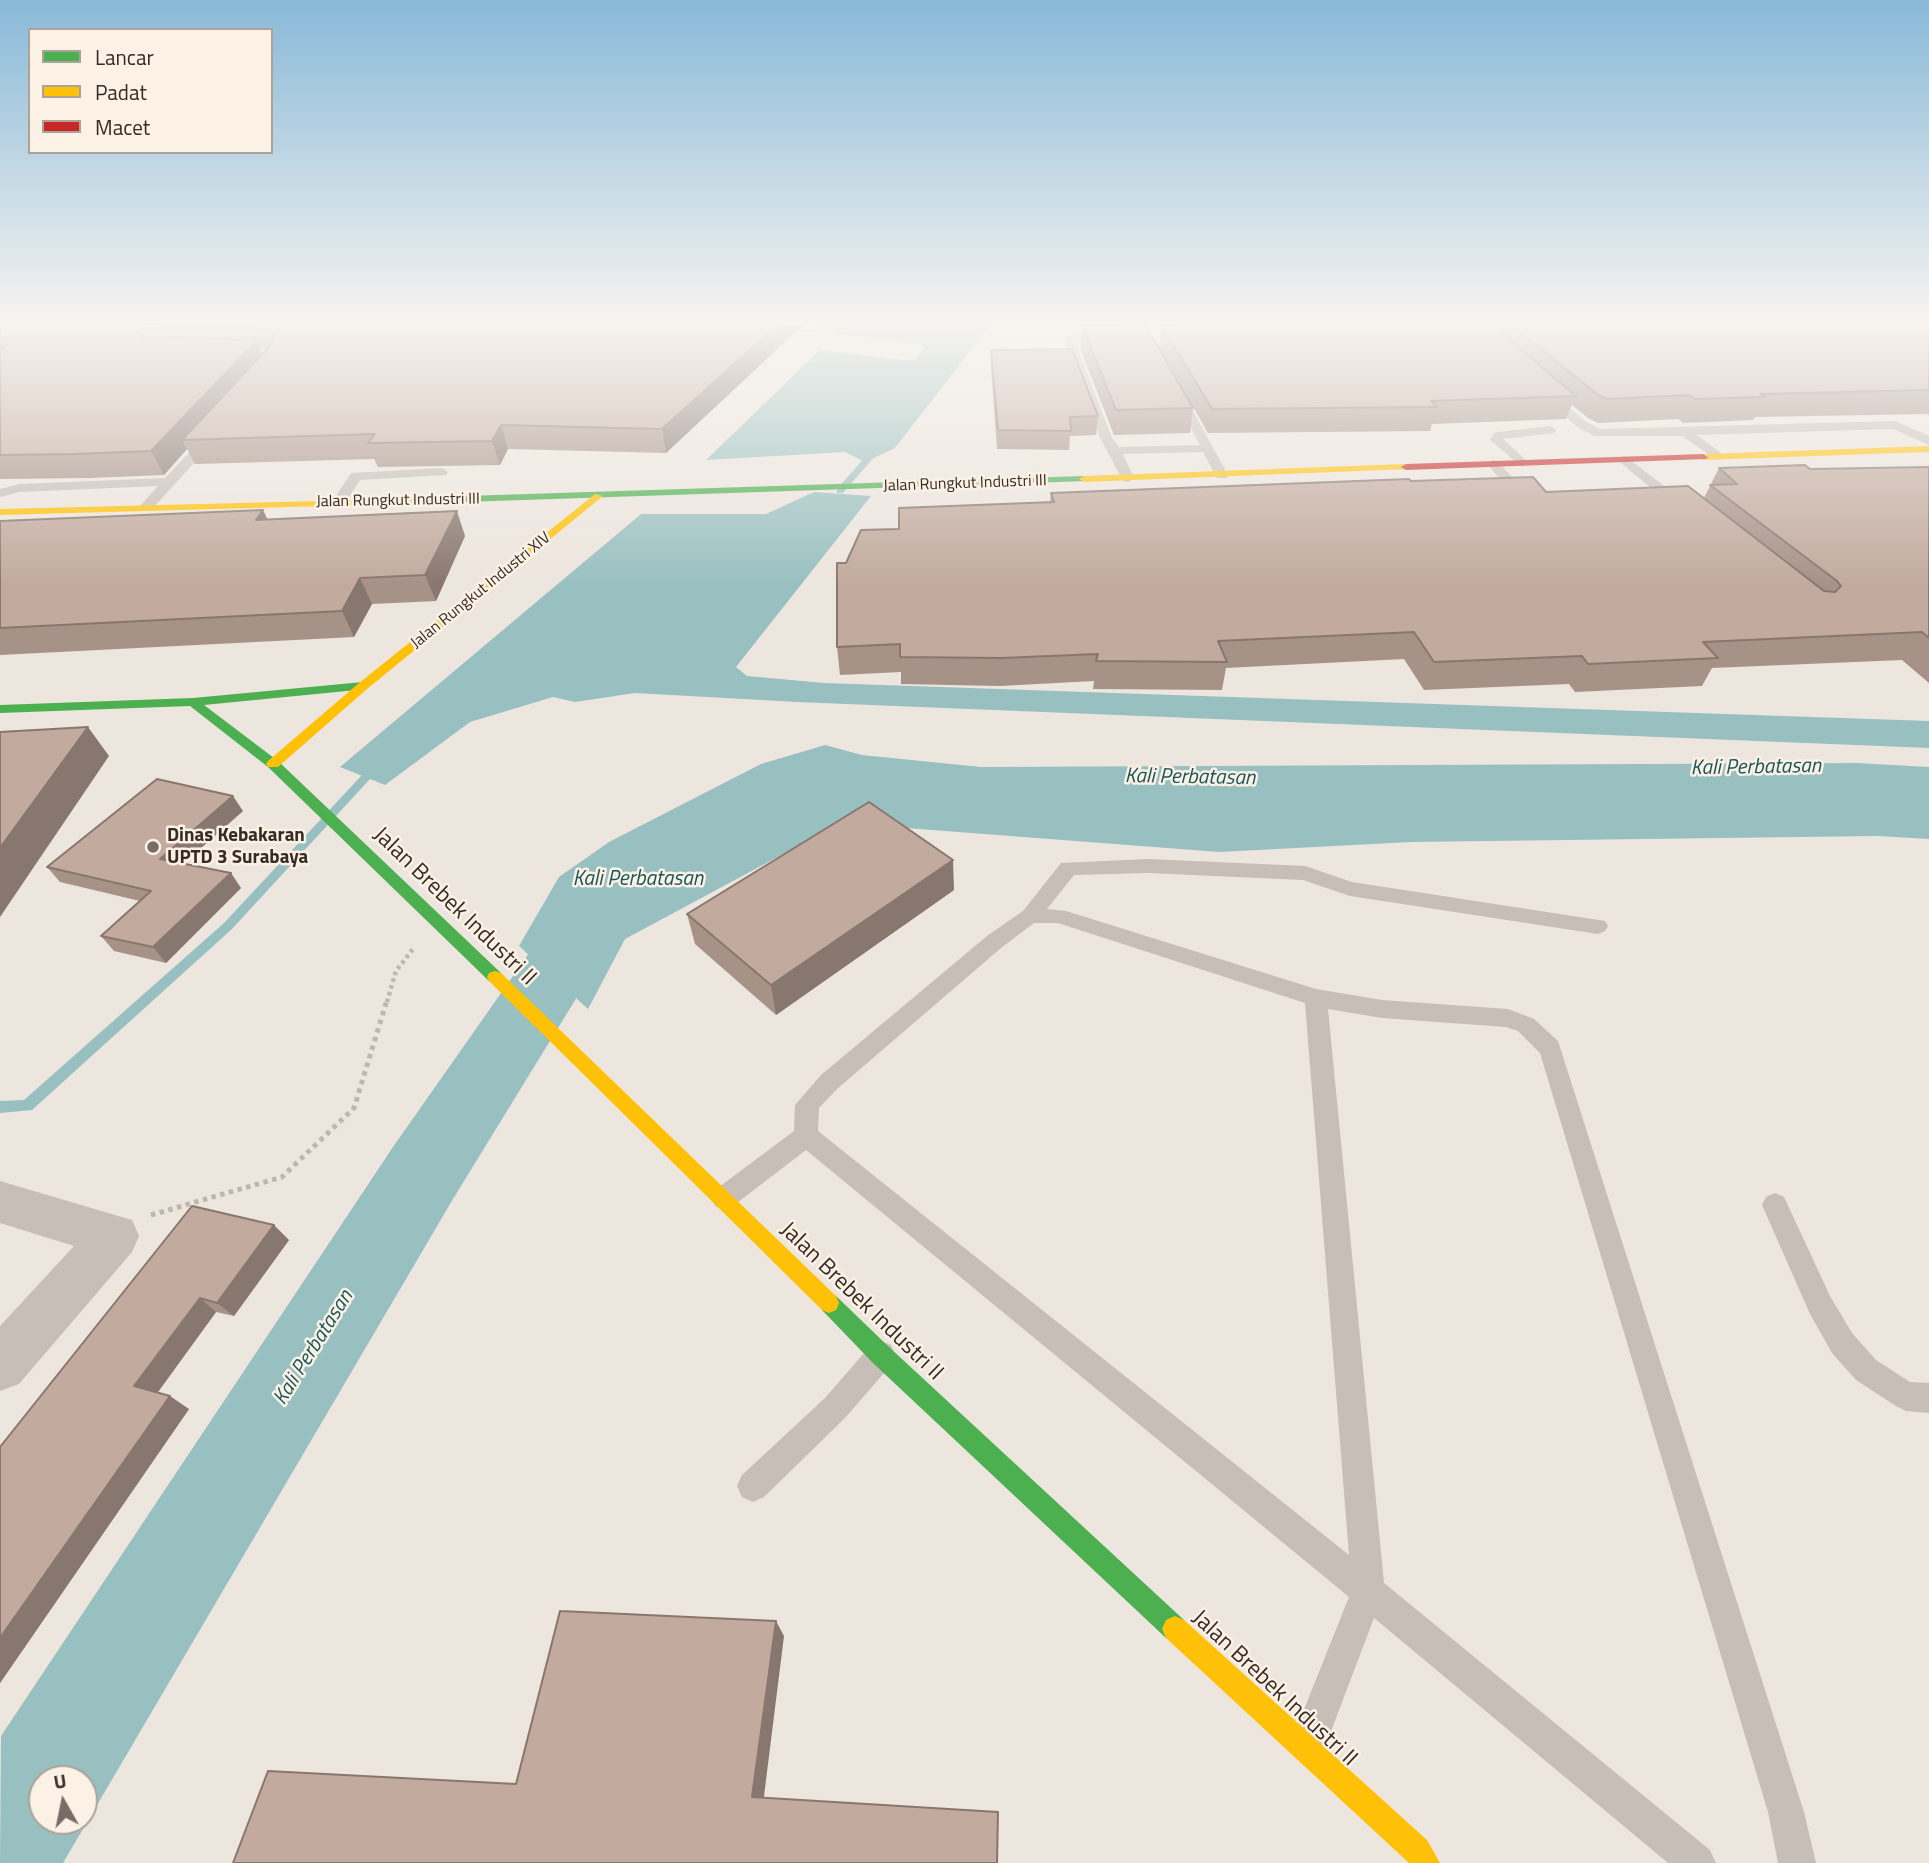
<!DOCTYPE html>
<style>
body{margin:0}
#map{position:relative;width:1929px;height:1863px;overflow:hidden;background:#ede6de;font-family:"Titillium Web",sans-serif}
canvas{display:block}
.legend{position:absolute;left:28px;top:28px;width:245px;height:126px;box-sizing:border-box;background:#fbf1e5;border:2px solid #ada299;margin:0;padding:9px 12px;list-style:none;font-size:21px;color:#372b26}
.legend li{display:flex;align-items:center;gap:14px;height:35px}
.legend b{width:35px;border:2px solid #ada299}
.north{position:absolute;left:28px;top:1765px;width:70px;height:70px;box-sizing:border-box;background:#fbf1e5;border:2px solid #ada299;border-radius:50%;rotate:351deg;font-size:19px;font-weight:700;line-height:28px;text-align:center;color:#372b26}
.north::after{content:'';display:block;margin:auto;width:24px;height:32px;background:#776c66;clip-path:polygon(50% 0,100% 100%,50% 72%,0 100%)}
</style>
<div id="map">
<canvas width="1929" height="1863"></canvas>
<ul class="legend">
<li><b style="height:9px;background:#4caf50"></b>Lancar</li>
<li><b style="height:9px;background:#ffc107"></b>Padat</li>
<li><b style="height:9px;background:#c62828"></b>Macet</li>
</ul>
<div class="north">U</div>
</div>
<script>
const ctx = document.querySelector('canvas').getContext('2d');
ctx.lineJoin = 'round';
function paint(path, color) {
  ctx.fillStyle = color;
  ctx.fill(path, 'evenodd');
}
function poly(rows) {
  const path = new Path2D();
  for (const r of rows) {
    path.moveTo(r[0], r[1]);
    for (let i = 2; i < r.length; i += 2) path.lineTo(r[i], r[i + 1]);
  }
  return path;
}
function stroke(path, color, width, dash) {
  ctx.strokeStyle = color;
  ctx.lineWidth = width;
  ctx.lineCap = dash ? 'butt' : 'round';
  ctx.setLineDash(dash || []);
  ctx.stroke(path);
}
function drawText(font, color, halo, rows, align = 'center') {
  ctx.font = font + ' "Titillium Web",sans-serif';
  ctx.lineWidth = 5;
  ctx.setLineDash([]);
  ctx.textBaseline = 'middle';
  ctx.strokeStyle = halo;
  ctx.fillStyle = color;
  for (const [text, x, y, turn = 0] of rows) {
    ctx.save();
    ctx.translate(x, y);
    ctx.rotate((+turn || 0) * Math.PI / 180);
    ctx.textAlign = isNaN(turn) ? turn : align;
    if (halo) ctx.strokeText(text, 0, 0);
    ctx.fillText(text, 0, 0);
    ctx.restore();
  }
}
paint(poly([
 [846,324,991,324,895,448,865,462,845,452,706,460,820,350,903,360,916,359,925,347,920,344,835,334],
 [814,492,871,496,736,667,747,676,824,683,1929,721,1929,748,797,702,635,693,575,702,553,697,470,722,385,785,340,767,641,514,766,514],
 [825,745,862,755,981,767,1857,763,1929,767,1929,839,1877,836,1411,842,1219,852,841,823,625,939,588,1009,519,946,559,877,609,842,761,764]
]), '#99c0c0');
paint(poly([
 [975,324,1001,324,977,327,975,324],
 [853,327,855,330,781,333,778,331,781,329,853,327],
 [874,447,881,449,843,493,837,493,837,489,874,447],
 [377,765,381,766,382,768,381,770,370,779,232,929,32,1110,0,1113,0,1101,24,1100,224,923,362,775,377,765]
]), '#99c0c0');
paint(poly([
 [605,872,629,879,639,896,453,1199,63,1863,0,1863,1,1736,393,1147,581,879,605,872],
 [42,1779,84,1779,84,1821,42,1821,42,1779]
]), '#99c0c0');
stroke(poly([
 [387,1002,396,971,413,949]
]), '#beb7b0', 4.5, [3.5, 3.5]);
stroke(poly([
 [151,1215,282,1177,354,1108,387,1000]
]), '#beb7b0', 5, [4.5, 4.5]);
paint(poly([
 [1108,330,1112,331,1112,335,1084,337,1075,342,1112,438,1119,447,1200,445,1173,395,1183,393,1228,475,1227,478,1217,478,1203,452,1123,454,1134,478,1128,482,1123,481,1100,438,1065,342,1069,335,1108,330],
 [1543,392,1551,392,1585,421,1601,429,1895,421,1929,436,1929,445,1893,429,1697,435,1721,453,1721,459,1717,460,1682,436,1595,436,1577,427,1543,396,1543,392],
 [1550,426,1556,430,1554,433,1503,439,1526,460,1528,463,1522,467,1490,440,1494,433,1498,432,1550,426],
 [210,434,216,438,214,441,152,509,142,509,140,506,158,486,20,492,0,497,0,489,20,484,165,478,206,435,210,434],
 [1625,456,1685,502,1685,508,1675,508,1621,463,1621,457,1625,456],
 [1493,460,1497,461,1519,484,1519,490,1491,493,1491,487,1505,485,1487,464,1493,460],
 [442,468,448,472,446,475,360,480,344,505,334,505,332,502,351,473,442,468],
 [1149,859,1305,866,1352,882,1605,921,1608,926,1605,931,1598,934,1350,896,1303,880,1149,873,1074,875,1047,909,1066,911,1316,989,1382,1000,1508,1009,1534,1019,1558,1041,1804,1812,1816,1863,1778,1863,1768,1812,1540,1053,1518,1031,1506,1027,1382,1018,1328,1009,1384,1583,1710,1850,1716,1863,1668,1863,1374,1618,1322,1755,1309,1760,1296,1755,1291,1742,1349,1597,806,1150,733,1206,724,1210,715,1206,711,1198,715,1190,794,1131,795,1105,821,1075,987,936,1023,911,1061,863,1149,859],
 [1034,923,1058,923,1305,1003,1349,1555,818,1131,819,1108,837,1089,1001,948,1034,923],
 [1775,1193,1784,1197,1830,1296,1852,1333,1876,1360,1910,1382,1929,1383,1929,1413,1906,1411,1896,1406,1856,1380,1832,1353,1810,1314,1762,1205,1766,1197,1775,1193],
 [881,1341,891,1345,895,1355,891,1365,845,1418,764,1497,753,1502,742,1497,737,1486,742,1475,825,1398,871,1345,881,1341]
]), '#c6beb7');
paint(poly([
 [0,1181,132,1220,139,1236,132,1252,19,1384,0,1391,0,1326,74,1246,0,1223,0,1181]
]), '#c6beb7');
paint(poly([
 [1084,476,1087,477,1087,481,434,503,429,500,434,497,1084,476],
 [363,682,367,683,367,689,204,705,278,761,501,973,503,977,501,981,489,981,268,767,190,706,0,713,0,705,193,698,363,682],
 [829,1293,836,1296,889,1347,1184,1620,1188,1629,1184,1638,1175,1642,1166,1638,873,1363,822,1310,819,1303,822,1296,829,1293]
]), '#4caf50');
paint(poly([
 [1929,446,1929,452,1703,460,1698,457,1703,454,1929,446],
 [1406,464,1409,465,1409,469,1084,482,1079,479,1084,476,1406,464],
 [595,494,603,496,367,689,278,767,268,767,266,764,268,761,359,683,595,494],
 [438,498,439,500,434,503,0,515,0,509,438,498],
 [495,971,501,973,836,1296,839,1303,836,1310,829,1313,822,1310,489,981,487,977,489,973,495,971],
 [1175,1616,1184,1620,1427,1840,1440,1863,1409,1863,1166,1638,1162,1629,1166,1620,1175,1616]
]), '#ffc107');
paint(poly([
 [1703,454,1708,457,1706,459,1406,470,1401,467,1406,464,1703,454]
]), '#c62828');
paint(poly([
 [0,324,804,324,666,453,508,449,500,465,378,467,374,459,195,464,187,449,164,475,90,478,0,479],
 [260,348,267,350,263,354],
 [1929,324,1929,415,1927,414,1755,417,1753,420,1683,423,1678,419,1598,423,1588,418,1572,405,1566,419,1432,424,1430,431,1208,433,1159,347,1161,325],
 [1082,325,1193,408,1190,433,1114,435,1080,348],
 [991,350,1098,416,1096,435,1070,436,1069,450,997,449,991,368],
 [1929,467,1929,683,1902,660,1712,668,1702,686,1575,692,1569,684,1424,690,1404,659,1226,668,1222,690,1093,689,1094,681,1000,686,901,684,901,672,840,675,837,647,846,563,899,529,1050,502,1051,493,1411,481,1546,492,1704,498,1719,468,1810,469],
 [268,520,465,536,436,601,372,604,354,637,0,655,0,521],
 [243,811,183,864,241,888,166,963,114,951,101,936,140,901,60,882,47,867],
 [954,890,776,1015,695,944,687,914],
 [192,1206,289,1240,234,1316,216,1312,157,1393,189,1409,0,1683,0,1447]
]), '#a79288');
paint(poly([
 [778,324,804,324,666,453,662,429],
 [140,328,151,349,136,333],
 [257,340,266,362,182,440,187,449,164,475,151,451],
 [501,425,508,449,500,465,492,441],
 [263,510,275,535,256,520],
 [457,511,465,536,436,601,425,575],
 [360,578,372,604,354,637,342,611],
 [88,727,109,756,0,917,0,848],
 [233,796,243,811,171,874,160,859],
 [953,860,954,890,776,1015,771,985],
 [231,873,241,888,166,963,153,947],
 [274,1225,289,1240,234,1316,217,1303],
 [200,1298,216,1312,153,1399,134,1386],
 [170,1396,189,1409,0,1683,0,1638],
 [776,1621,784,1636,763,1804,752,1797]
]), '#88776f');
const building = poly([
 [0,324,778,324,662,429,501,425,492,441,368,443,375,434,182,440,273,343,275,332,252,327,140,328,136,333,144,338,257,340,151,451,76,454,0,455,0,350,7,345,6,337,0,337,0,324],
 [1145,324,1193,408,1116,410,1082,325,1145,324],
 [1183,324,1490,324,1576,396,1431,401,1437,407,1212,409,1161,325,1183,324],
 [1510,324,1929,324,1929,390,1760,394,1765,397,1695,399,1689,395,1607,399,1598,395,1510,324],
 [1072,349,1098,416,1070,417,1071,431,998,430,991,350,1072,349],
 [1805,465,1810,469,1929,467,1929,638,1922,632,1703,642,1718,658,1588,664,1582,656,1434,662,1414,632,1218,641,1227,662,1096,661,1098,654,1001,658,900,657,900,644,837,647,837,563,846,563,861,530,899,529,899,508,1054,502,1051,493,1409,479,1411,481,1533,477,1546,492,1688,486,1824,591,1835,592,1841,586,1837,581,1710,485,1737,484,1719,468,1805,465],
 [263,510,256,520,457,511,425,575,360,578,342,611,0,628,0,521,263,510],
 [88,727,0,848,0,732,88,727],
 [157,779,233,796,160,859,231,873,153,947,101,936,151,891,47,867,157,779],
 [869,802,953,860,771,985,687,914,869,802],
 [192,1206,274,1225,217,1303,200,1298,134,1386,170,1396,0,1638,0,1447,192,1206],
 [560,1611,776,1621,752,1797,998,1812,997,1863,233,1863,268,1771,516,1784,560,1611]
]);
paint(building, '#c2aa9e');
stroke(building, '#88776f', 2);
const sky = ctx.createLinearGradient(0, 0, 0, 585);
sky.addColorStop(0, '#88b9d8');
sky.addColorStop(0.55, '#f7f4f0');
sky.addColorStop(1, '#f7f4f000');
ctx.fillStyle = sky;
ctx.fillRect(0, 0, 1929, 585);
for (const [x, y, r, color] of [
 [153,847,7,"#776c66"]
]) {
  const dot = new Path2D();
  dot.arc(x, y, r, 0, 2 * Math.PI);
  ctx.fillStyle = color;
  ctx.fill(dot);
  stroke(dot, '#fbf1e5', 2.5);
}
drawText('16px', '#372b26', '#fbf1e5', [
 ["Jalan Rungkut Industri III",965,484,-2],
 ["Jalan Rungkut Industri III",398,501,-1],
 ["Jalan Rungkut Industri XIV",481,591,-39]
]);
drawText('bold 19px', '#372b26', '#fbf1e5', [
 ["Dinas Kebakaran",167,836],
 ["UPTD 3 Surabaya",167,858]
], 'left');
drawText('italic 21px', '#18565c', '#fbf1e5', [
 ["Kali Perbatasan",1756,768,-1],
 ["Kali Perbatasan",1190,778,1],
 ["Kali Perbatasan",638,880],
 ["Kali Perbatasan",314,1348,-58]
]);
drawText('23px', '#372b26', '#fbf1e5', [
 ["Jalan Brebek Industri II",454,907,44],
 ["Jalan Brebek Industri II",861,1302,44],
 ["Jalan Brebek Industri II",1274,1689,43]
]);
</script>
